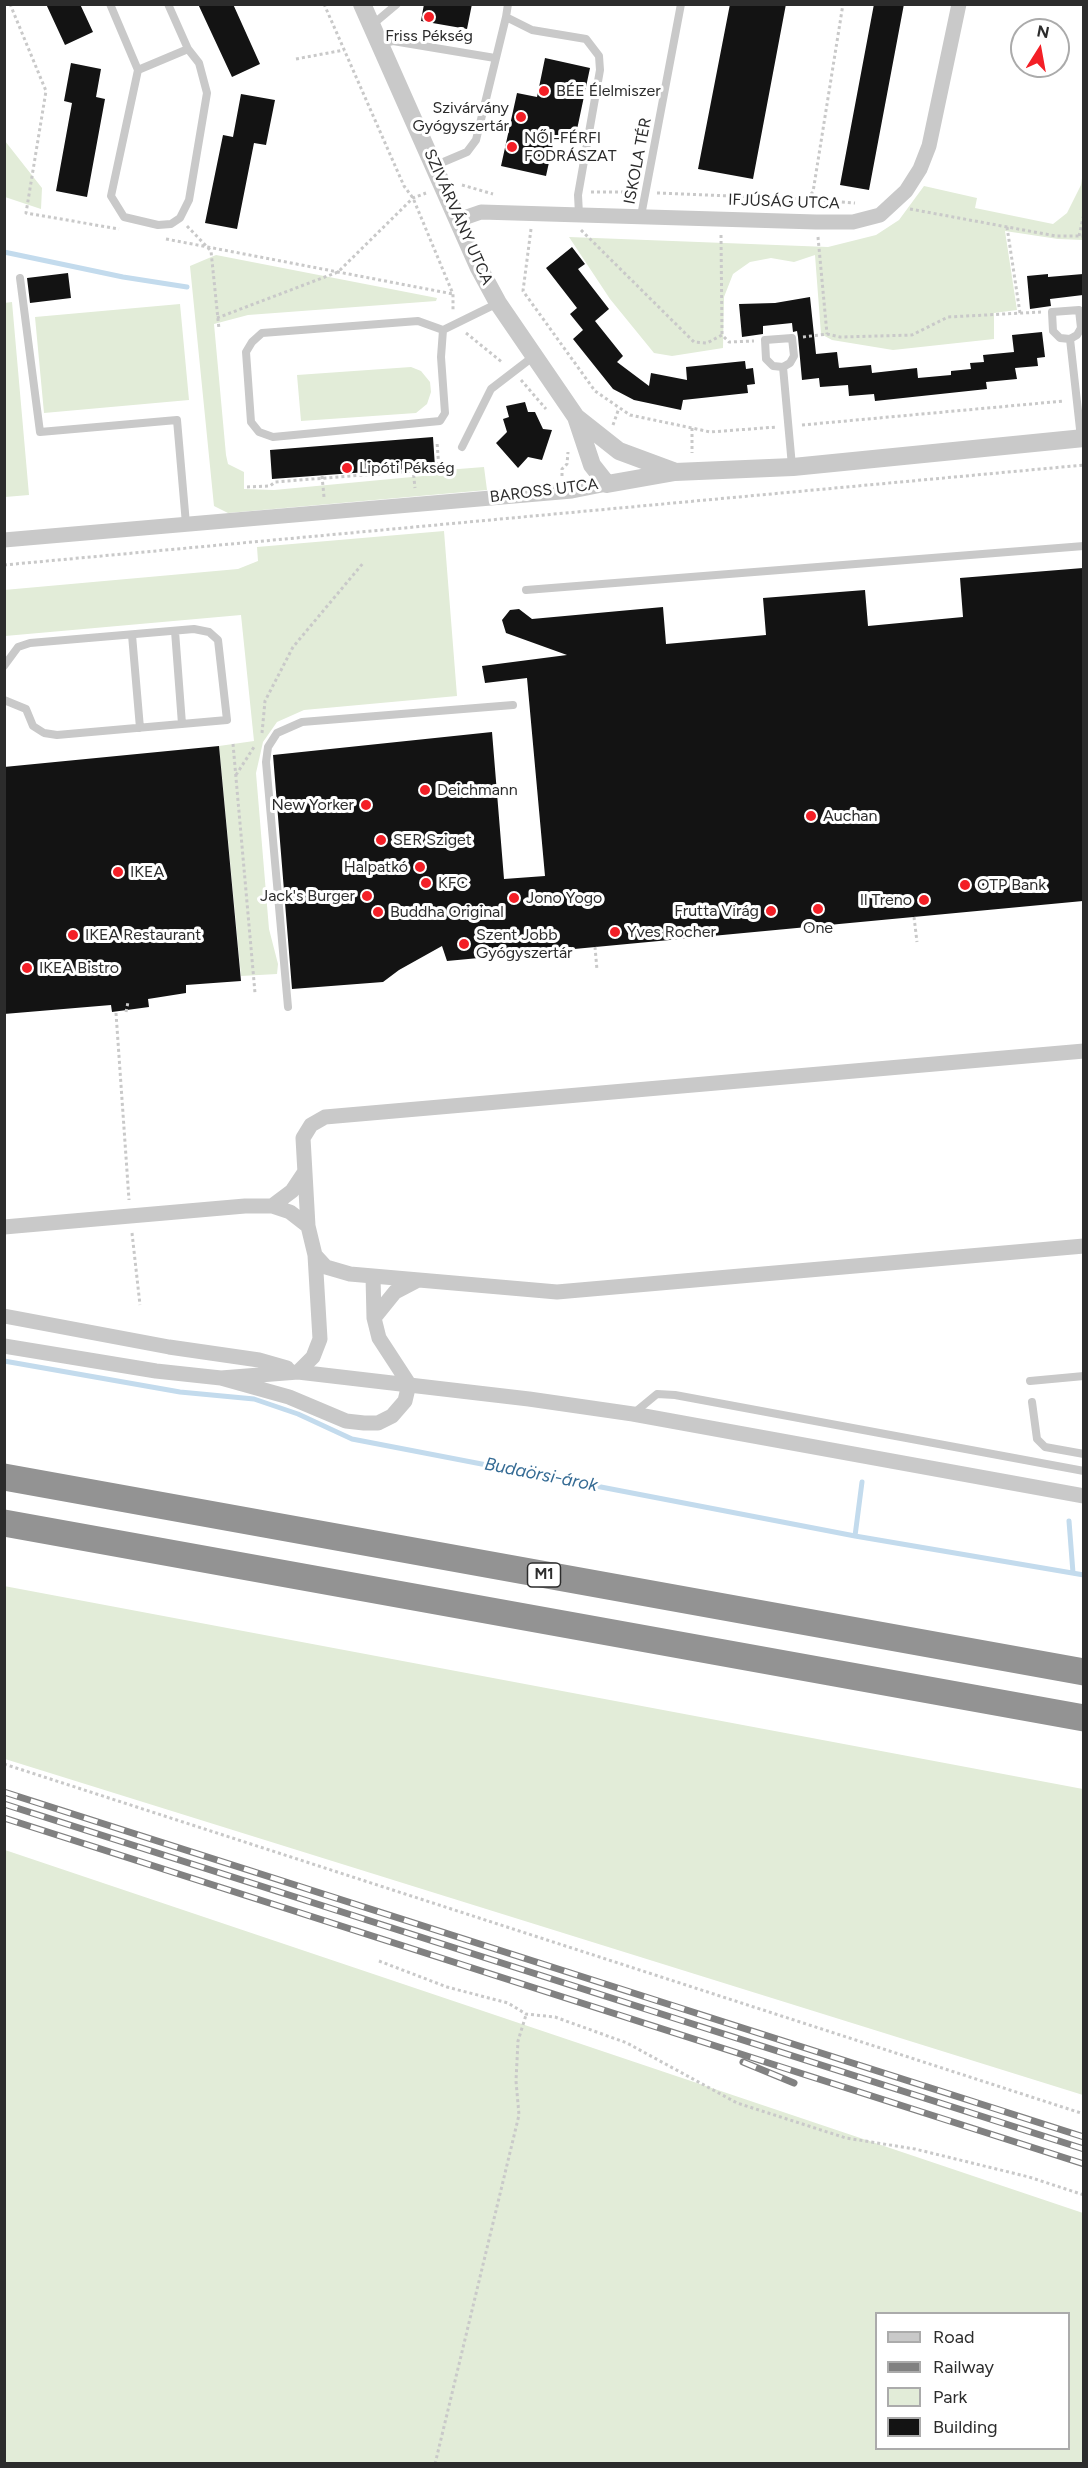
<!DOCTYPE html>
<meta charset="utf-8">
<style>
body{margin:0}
#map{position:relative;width:1088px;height:2468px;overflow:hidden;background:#fff;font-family:Figtree,sans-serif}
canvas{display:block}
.frame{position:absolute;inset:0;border:6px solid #2c2c2c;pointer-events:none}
.legend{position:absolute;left:875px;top:2312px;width:195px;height:138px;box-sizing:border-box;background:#fff;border:2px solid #ababab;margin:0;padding:8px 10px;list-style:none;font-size:18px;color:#2c2c2c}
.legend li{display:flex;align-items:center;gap:12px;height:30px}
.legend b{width:30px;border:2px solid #ababab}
.north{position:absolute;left:1010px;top:18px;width:60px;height:60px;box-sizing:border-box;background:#fff;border:2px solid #ababab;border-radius:50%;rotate:11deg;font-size:16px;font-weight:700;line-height:24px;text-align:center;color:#2c2c2c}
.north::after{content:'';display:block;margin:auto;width:21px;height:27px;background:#f31f26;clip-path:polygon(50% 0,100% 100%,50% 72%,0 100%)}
</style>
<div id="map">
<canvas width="1088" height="2468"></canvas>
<div class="frame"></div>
<ul class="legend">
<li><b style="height:8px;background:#c9c9c9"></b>Road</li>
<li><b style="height:8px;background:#818181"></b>Railway</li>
<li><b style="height:16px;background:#e2ecd8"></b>Park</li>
<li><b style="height:16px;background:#131313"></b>Building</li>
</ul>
<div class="north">N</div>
</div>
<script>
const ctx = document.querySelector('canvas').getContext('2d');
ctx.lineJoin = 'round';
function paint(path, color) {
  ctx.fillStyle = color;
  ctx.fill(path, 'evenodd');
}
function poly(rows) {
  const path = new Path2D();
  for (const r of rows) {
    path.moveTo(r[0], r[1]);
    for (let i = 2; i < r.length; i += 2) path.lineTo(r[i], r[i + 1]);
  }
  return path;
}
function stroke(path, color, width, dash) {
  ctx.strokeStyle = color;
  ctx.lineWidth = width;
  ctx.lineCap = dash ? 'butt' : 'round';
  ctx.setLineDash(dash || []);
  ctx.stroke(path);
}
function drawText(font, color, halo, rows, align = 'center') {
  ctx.font = font + ' Figtree,sans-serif';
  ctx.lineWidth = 6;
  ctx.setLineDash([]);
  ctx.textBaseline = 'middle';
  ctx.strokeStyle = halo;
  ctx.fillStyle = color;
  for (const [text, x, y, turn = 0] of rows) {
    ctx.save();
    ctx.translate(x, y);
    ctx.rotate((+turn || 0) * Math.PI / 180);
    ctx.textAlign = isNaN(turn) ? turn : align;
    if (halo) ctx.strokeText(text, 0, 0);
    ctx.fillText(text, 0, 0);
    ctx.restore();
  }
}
paint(poly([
 [5,141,42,188,41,209,5,197],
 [1083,171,1083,240,1058,239,1005,231,1017,310,994,313,994,339,893,350,832,340,821,334,815,255,794,262,771,258,750,262,733,274,724,297,723,348,672,356,654,353,610,299,569,237,828,247,876,235,899,220,924,186,977,198,975,208,1053,224,1067,213,1081,185],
 [216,255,437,298,436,301,248,315,214,324,226,455,228,464,244,472,244,489,274,490,444,474,446,470,484,467,487,490,228,513,214,506,190,266],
 [12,302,29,495,5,497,4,303],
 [180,304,189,400,44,413,35,317],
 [411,367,421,371,430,382,431,392,427,404,416,413,301,421,297,375],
 [444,531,457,696,304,710,277,722,263,742,256,773,269,929,278,964,277,974,241,976,219,746,254,741,241,615,5,636,4,590,238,569,258,561,257,547],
 [4,1586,1083,1789,1083,2095,5,1759],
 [5,1850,1083,2213,1083,2463,5,2463],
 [876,2314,1068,2314,1068,2448,876,2448]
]), '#e2ecd8');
stroke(poly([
 [4,252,123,277,187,287],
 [4,1361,180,1392,254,1399,298,1414,352,1439,855,1536,1084,1575],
 [1069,1521,1073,1573],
 [855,1536,862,1482]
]), '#c3dbed', 5);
paint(poly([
 [46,4,80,4,93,32,65,45],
 [198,4,233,4,260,64,232,77],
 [424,4,472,4,467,29,421,21],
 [730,4,786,4,753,179,698,169],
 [874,4,904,4,869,190,840,185],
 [545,58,590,68,575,139,555,135,546,176,501,166,517,93,537,97],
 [71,63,101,69,96,97,105,99,87,197,56,191,72,103,64,101],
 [241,94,275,100,266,145,254,143,237,229,205,223,223,135,233,137],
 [572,247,585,264,578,269,609,309,595,321,623,356,617,362,649,386,651,373,687,380,686,367,745,361,746,369,753,368,755,384,747,385,748,393,683,400,681,410,634,400,613,389,573,339,583,330,570,314,577,308,546,268],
 [68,273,71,298,30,303,27,278],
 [1048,274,1048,277,1083,274,1083,295,1050,299,1051,306,1030,309,1027,276],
 [810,297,816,354,837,352,839,368,871,365,872,373,917,368,918,378,951,375,951,371,971,369,970,363,984,362,983,355,1014,352,1012,335,1042,332,1045,357,1037,358,1038,366,1015,368,1017,379,986,382,987,389,875,401,874,394,849,396,848,385,820,387,819,378,802,380,798,337,797,331,793,332,792,323,763,326,763,334,742,337,739,304,775,303],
 [525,402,528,412,535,412,543,429,552,430,542,460,528,457,518,468,496,443,507,432,503,419,509,417,506,406],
 [433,437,435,467,272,479,270,450],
 [1083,568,1083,901,447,961,442,946,399,970,383,982,292,989,273,755,492,732,504,879,545,876,527,678,485,683,482,666,567,655,506,633,502,620,510,610,519,609,532,619,663,607,666,644,766,635,763,598,865,590,868,626,963,617,960,578],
 [219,746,241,981,186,985,186,993,148,999,149,1007,112,1012,111,1005,4,1014,4,767]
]), '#131313');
stroke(poly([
 [10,4,46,91,26,213,119,229],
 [324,4,404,186,413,198,453,294,453,312],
 [296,59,344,50],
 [462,185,493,194],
 [591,192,632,192],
 [657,193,806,199,813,192,843,4],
 [806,199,855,203],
 [910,209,1056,236,1084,236],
 [187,226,211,251,219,329],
 [1007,227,1020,313],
 [531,229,523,291,595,391,630,415,692,428,710,432,777,427],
 [581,230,694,342,707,343,722,335,729,342,754,341],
 [721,235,722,335],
 [1079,236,1084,214],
 [818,237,827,334],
 [166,239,453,294],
 [217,318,338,272,413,198,426,193],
 [466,333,503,363],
 [803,337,827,334,840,337,912,335,948,317,1041,312],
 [521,380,546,409],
 [613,425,619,408],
 [802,425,1064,401],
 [692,428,692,453],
 [413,469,415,488],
 [322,476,324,497],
 [562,476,562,469,567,464,568,452],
 [247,487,270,486,275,482,439,469,437,442],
 [4,565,1084,465],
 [262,733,265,701,293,647,364,562],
 [233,744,255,993],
 [236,775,254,747],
 [914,917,917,942],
 [595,947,597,970],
 [126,1012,128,1002],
 [116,1013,129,1200],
 [132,1233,140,1305],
 [4,1764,1084,2114],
 [379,1961,447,1987,508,2003,526,2014,555,2017,627,2043,737,2103,846,2138,915,2149,1029,2177,1084,2195],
 [435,2464,519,2115,516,2081,518,2041,526,2015]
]), '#c9c9c9', 3, [3, 3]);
stroke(poly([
 [110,4,138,70,111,196,124,217,158,225,171,224,180,218,189,200,207,93,199,63,188,49,168,4],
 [508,4,506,17,532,30,586,39,599,56,600,70,578,195,579,214],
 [372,25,397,4],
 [380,44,393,41,495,58],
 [138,70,188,49],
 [434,166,467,152,476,140,506,17],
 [641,216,681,4],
 [20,278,40,432,177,420,186,524],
 [443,330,441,357,445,413,440,421,273,437,259,432,251,422,246,352,252,342,262,333,418,321,443,330,498,303],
 [1070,339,1060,338,1053,331,1052,312,1079,310,1081,328,1077,335,1070,339,1081,438],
 [783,367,773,366,766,359,765,340,792,338,794,356,790,363,783,367,792,466],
 [462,447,491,389,534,356],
 [526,590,1084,546],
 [175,631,182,724],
 [132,635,140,728],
 [4,666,18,647,30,643,194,629,209,632,218,640,227,720,57,735,44,733,33,726,26,709,4,700],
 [288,1007,266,762,268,747,277,733,302,722,513,705],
 [1030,1381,1084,1376],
 [1032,1402,1037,1439,1045,1447,1084,1454],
 [634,1413,657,1394,675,1395,1084,1471]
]), '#c9c9c9', 8);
stroke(poly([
 [458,220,481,212,816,222,853,222,880,215,906,191,920,169,929,146,959,4],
 [4,540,572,491,607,484],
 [272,1206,292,1191,304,1173],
 [4,1227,245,1206,272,1206,290,1212,308,1226],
 [315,1255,326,1267,350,1274,557,1292,1084,1246],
 [373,1276,374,1318,379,1338,409,1384],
 [4,1316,169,1347,259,1360,287,1368],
 [374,1318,395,1292,416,1281],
 [4,1346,156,1371,221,1378,289,1397,346,1421,364,1423,378,1423,392,1416,405,1401,409,1384],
 [298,1372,313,1357,320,1339,315,1255,308,1226,303,1138,311,1125,325,1117,1084,1051],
 [221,1378,298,1372,529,1399,633,1414,1084,1496]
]), '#c9c9c9', 15);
stroke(poly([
 [362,4,479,268,498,303,576,417,592,465,607,484,675,472,793,467,1084,438],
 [576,417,619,451,673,471]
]), '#c9c9c9', 18);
stroke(poly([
 [4,1477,1084,1672],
 [4,1523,1084,1718]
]), '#939393', 27);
const rail = poly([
 [4,1792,1084,2137],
 [4,1804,1084,2149],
 [4,1818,1084,2164],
 [743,2062,794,2083]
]);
stroke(rail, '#818181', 7);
stroke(rail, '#fff', 4.5, [14]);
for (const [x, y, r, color] of [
 [429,17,6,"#f31f26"],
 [544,91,6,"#f31f26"],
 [521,117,6,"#f31f26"],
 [512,147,6,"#f31f26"],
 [347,468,6,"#f31f26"],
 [425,790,6,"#f31f26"],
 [366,805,6,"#f31f26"],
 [811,816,6,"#f31f26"],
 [381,840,6,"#f31f26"],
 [420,867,6,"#f31f26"],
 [118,872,6,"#f31f26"],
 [426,883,6,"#f31f26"],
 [965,885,6,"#f31f26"],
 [367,896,6,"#f31f26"],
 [514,898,6,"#f31f26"],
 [924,900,6,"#f31f26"],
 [818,909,6,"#f31f26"],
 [771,911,6,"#f31f26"],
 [378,912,6,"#f31f26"],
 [615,932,6,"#f31f26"],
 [73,935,6,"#f31f26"],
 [464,944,6,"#f31f26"],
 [27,968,6,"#f31f26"]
]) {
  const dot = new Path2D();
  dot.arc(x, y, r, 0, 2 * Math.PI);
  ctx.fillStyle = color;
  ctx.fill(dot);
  stroke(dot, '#fff', 2);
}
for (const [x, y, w] of [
 [544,1575,33]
]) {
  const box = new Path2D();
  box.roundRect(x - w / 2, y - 12, w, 24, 4.5);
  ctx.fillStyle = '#fff';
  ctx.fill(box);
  stroke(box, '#2c2c2c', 1.5);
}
drawText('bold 15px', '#2c2c2c', null, [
 ["M1",544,1575]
]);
drawText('16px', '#2c2c2c', '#fff', [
 ["Friss Pékség",429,36,"center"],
 ["BÉE Élelmiszer",556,91],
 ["Szivárvány",509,108,"right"],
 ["Gyógyszertár",509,126,"right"],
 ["NŐI-FÉRFI",524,138],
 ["FODRÁSZAT",524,156],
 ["Lipóti Pékség",359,468],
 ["Deichmann",437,790],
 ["New Yorker",354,805,"right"],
 ["Auchan",823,816],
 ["SER Sziget",393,840],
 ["Halpatkó",408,867,"right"],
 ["IKEA",130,872],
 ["KFC",438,883],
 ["OTP Bank",977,885],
 ["Jack's Burger",355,896,"right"],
 ["Jono Yogo",526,898],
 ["Il Treno",912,900,"right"],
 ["Frutta Virág",759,911,"right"],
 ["Buddha Original",390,912],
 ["One",818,928,"center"],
 ["Yves Rocher",627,932],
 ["IKEA Restaurant",85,935],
 ["Szent Jobb",476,935],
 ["Gyógyszertár",476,953],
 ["IKEA Bistro",39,968]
], 'left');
drawText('16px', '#2c2c2c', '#fff', [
 ["ISKOLA TÉR",638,161,-79],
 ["IFJÚSÁG UTCA",784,202,2],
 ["SZIVÁRVÁNY UTCA",458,217,66],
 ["BAROSS UTCA",544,491,-7]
]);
drawText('italic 18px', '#356b94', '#fff', [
 ["Budaörsi-árok",541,1475,11]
]);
</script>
